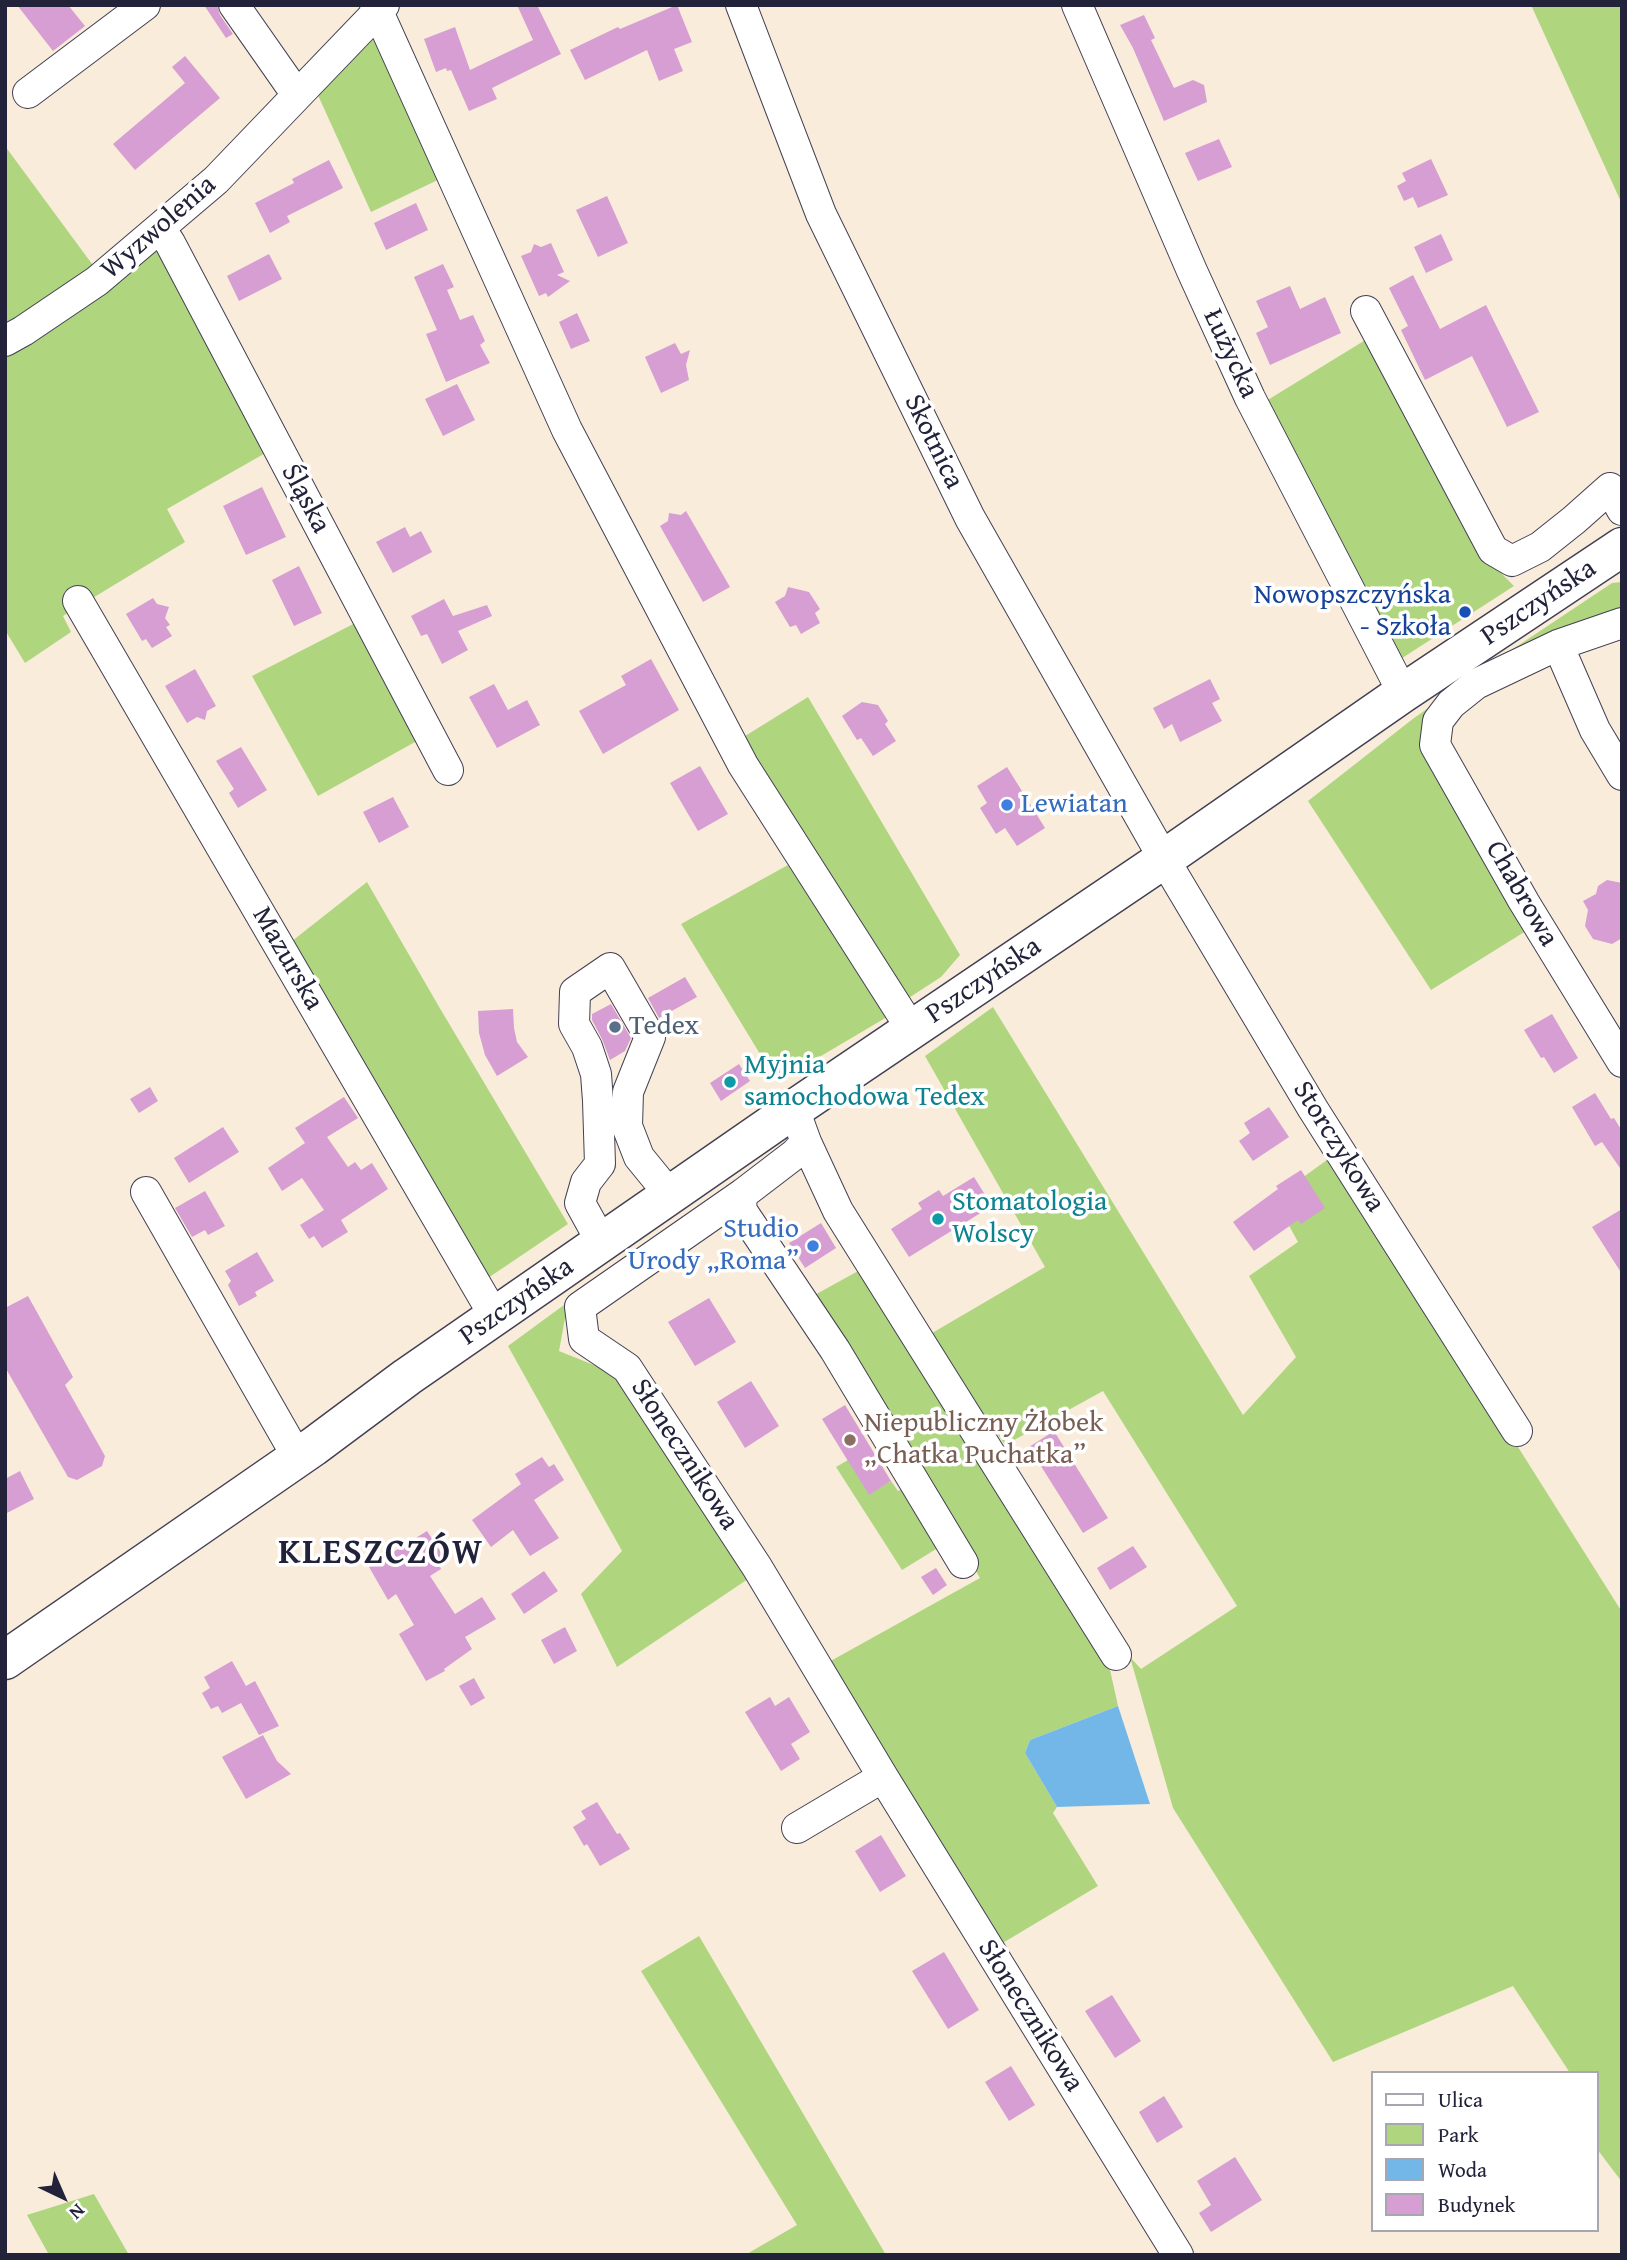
<!DOCTYPE html>
<meta charset="utf-8">
<style>
body{margin:0}
#map{position:relative;width:1627px;height:2260px;overflow:hidden;background:#f9ecdb;font-family:"Gentium Book Plus",serif}
canvas{display:block}
.frame{position:absolute;inset:0;border:7px solid #22223b;pointer-events:none}
.legend{position:absolute;left:1371px;top:2071px;width:228px;height:161px;box-sizing:border-box;background:#fff;border:2px solid #a7a7b1;margin:0;padding:9px 12px;list-style:none;font-size:21px;color:#22223b}
.legend li{display:flex;align-items:center;gap:14px;height:35px}
.legend b{width:35px;border:2px solid #a7a7b1}
.north{position:absolute;left:28px;top:2162px;width:70px;height:70px;-webkit-text-stroke:5px #fff;paint-order:stroke;rotate:136deg;font-size:19px;font-weight:700;line-height:28px;text-align:center;color:#22223b}
.north::after{content:'';display:block;margin:auto;width:24px;height:32px;background:#22223b;clip-path:polygon(50% 0,100% 100%,50% 72%,0 100%)}
</style>
<div id="map">
<canvas width="1627" height="2260"></canvas>
<div class="frame"></div>
<ul class="legend">
<li><b style="height:9px;background:#fff"></b>Ulica</li>
<li><b style="height:19px;background:#afd67f"></b>Park</li>
<li><b style="height:19px;background:#73b7e9"></b>Woda</li>
<li><b style="height:19px;background:#d69ed2"></b>Budynek</li>
</ul>
<div class="north">N</div>
</div>
<script>
const ctx = document.querySelector('canvas').getContext('2d');
ctx.lineJoin = 'round';
function paint(path, color) {
  ctx.fillStyle = color;
  ctx.fill(path, 'evenodd');
}
function poly(rows) {
  const path = new Path2D();
  for (const r of rows) {
    path.moveTo(r[0], r[1]);
    for (let i = 2; i < r.length; i += 2) path.lineTo(r[i], r[i + 1]);
  }
  return path;
}
function stroke(path, color, width, dash) {
  ctx.strokeStyle = color;
  ctx.lineWidth = width;
  ctx.lineCap = dash ? 'butt' : 'round';
  ctx.setLineDash(dash || []);
  ctx.stroke(path);
}
function drawText(font, color, halo, rows, align = 'center') {
  ctx.font = font + ' "Gentium Book Plus",serif';
  ctx.lineWidth = 7;
  ctx.setLineDash([]);
  ctx.textBaseline = 'middle';
  ctx.strokeStyle = halo;
  ctx.fillStyle = color;
  for (const [text, x, y, turn = 0] of rows) {
    ctx.save();
    ctx.translate(x, y);
    ctx.rotate((+turn || 0) * Math.PI / 180);
    ctx.textAlign = isNaN(turn) ? turn : align;
    if (halo) ctx.strokeText(text, 0, 0);
    ctx.fillText(text, 0, 0);
    ctx.restore();
  }
}
paint(poly([
 [1531,5,1622,5,1622,204],
 [375,26,444,177,371,212,317,93],
 [5,146,95,268,5,325],
 [158,244,269,451,167,509,185,542,63,616,71,632,25,663,5,630,5,350],
 [1367,339,1488,560,1514,586,1396,662,1266,401],
 [1622,582,1622,616,1433,710,1526,931,1431,990,1308,801,1414,718,1510,651,1612,583],
 [361,620,424,737,318,796,252,676],
 [808,697,960,955,941,977,901,1003,737,741],
 [788,865,887,1017,777,1082,681,924],
 [367,882,438,1005,568,1224,488,1278,359,1053,340,1050,287,945],
 [993,1007,1243,1415,1296,1357,1249,1276,1298,1242,1274,1198,1334,1155,1622,1612,1622,2182,1597,2149,1597,2073,1570,2073,1513,1986,1333,2062,1173,1808,1130,1657,1141,1669,1237,1606,1103,1391,1005,1445,927,1336,1045,1267,925,1056],
 [860,1270,1109,1665,1118,1706,1030,1740,1025,1753,1057,1807,1053,1813,1098,1886,1001,1944,827,1663,980,1578,811,1297],
 [568,1302,559,1351,616,1374,751,1577,617,1667,581,1594,622,1551,508,1346],
 [848,1460,869,1494,891,1481,898,1491,909,1484,946,1543,902,1570,836,1467],
 [699,1936,886,2255,745,2255,797,2225,641,1971],
 [94,2194,129,2255,49,2255,27,2215]
]), '#afd67f');
paint(poly([
 [1118,1706,1150,1804,1057,1807,1025,1753,1030,1740]
]), '#73b7e9');
paint(poly([
 [17,5,68,5,85,26,53,51],
 [204,5,217,5,220,15,233,34,226,38],
 [517,5,537,5,561,54,492,88,497,99,469,111,451,70,447,71,446,68,436,72,424,39,455,27,470,70,533,40],
 [677,5,692,42,674,49,683,71,659,81,647,50,585,80,570,50,618,27,620,29],
 [1144,15,1155,38,1151,40,1174,88,1193,80,1204,85,1207,102,1164,121,1133,48,1120,25],
 [185,56,220,98,135,170,113,144,185,83,172,67],
 [1219,139,1232,167,1198,181,1185,153],
 [1431,159,1448,195,1418,208,1413,197,1404,201,1397,186,1406,181,1402,173],
 [329,160,343,188,287,216,290,222,270,233,255,203,294,183,292,179],
 [607,196,628,243,598,257,576,210],
 [416,203,428,230,386,250,374,223],
 [1441,234,1453,260,1426,273,1414,247],
 [551,243,564,272,557,275,570,281,548,297,546,293,539,296,521,256,531,252,534,244,541,247],
 [269,254,282,279,239,301,227,276],
 [443,264,454,287,447,290,460,320,473,315,485,341,480,345,490,363,446,382,426,334,437,330,414,277],
 [1413,275,1440,329,1486,305,1539,412,1507,427,1472,356,1425,380,1401,330,1408,326,1389,288],
 [1290,286,1300,309,1325,297,1341,333,1270,365,1256,333,1268,327,1256,301],
 [577,313,590,341,571,349,559,322],
 [675,343,681,354,690,350,686,365,689,380,661,393,645,357],
 [457,384,475,420,443,436,425,399],
 [262,487,286,537,246,555,223,506],
 [686,511,730,587,703,602,660,526,668,521,669,513,681,515],
 [405,527,410,537,421,531,432,552,393,573,376,542],
 [299,566,322,613,294,626,272,580],
 [788,587,809,592,820,609,815,613,820,623,801,634,796,625,790,627,775,602,785,596],
 [153,598,157,604,169,607,165,618,170,625,166,627,172,636,152,648,146,639,142,641,126,614],
 [444,599,453,616,487,605,492,616,458,631,468,650,442,664,427,634,421,636,411,616],
 [651,659,679,710,603,754,579,711,626,685,621,676],
 [195,669,216,706,207,711,205,720,197,717,187,723,165,686],
 [1210,679,1220,699,1212,703,1222,721,1180,742,1172,724,1164,729,1153,708],
 [494,684,508,710,527,700,540,725,497,748,469,697],
 [862,702,878,705,888,721,885,724,896,741,873,756,861,738,857,740,842,716],
 [241,747,267,790,238,808,229,793,234,789,216,761],
 [700,766,728,814,698,831,670,783],
 [1007,767,1045,828,1017,846,1005,828,996,834,980,808,987,803,977,786],
 [393,797,409,827,379,843,363,812],
 [1607,880,1622,883,1622,938,1612,944,1593,939,1585,926,1588,910,1583,901,1596,894,1598,886],
 [685,977,697,997,659,1018,648,998],
 [611,1004,631,1038,625,1051,610,1060,602,1039,592,1020,592,1014],
 [513,1009,514,1028,517,1042,528,1057,497,1076,485,1055,479,1033,478,1011],
 [1552,1014,1578,1058,1554,1073,1544,1057,1541,1058,1524,1030],
 [739,1064,750,1081,721,1101,710,1083],
 [150,1087,158,1101,139,1113,130,1099],
 [1595,1093,1611,1119,1614,1118,1622,1131,1622,1171,1602,1142,1595,1146,1572,1107],
 [344,1097,358,1118,327,1137,348,1167,355,1162,361,1170,372,1163,388,1189,341,1220,348,1232,322,1248,314,1236,309,1239,300,1225,324,1210,302,1178,282,1191,268,1168,305,1143,295,1128],
 [1269,1107,1289,1137,1253,1161,1239,1141,1250,1133,1244,1123],
 [223,1127,239,1152,189,1183,174,1158],
 [1301,1170,1325,1208,1301,1224,1298,1220,1254,1251,1233,1222,1278,1189,1276,1186],
 [974,1177,992,1206,909,1257,891,1229,922,1209,918,1203,939,1190,943,1196],
 [205,1191,225,1226,208,1235,205,1230,192,1237,175,1208],
 [1622,1209,1622,1274,1592,1227],
 [821,1223,836,1248,805,1268,789,1243],
 [257,1252,274,1281,255,1292,257,1296,239,1306,228,1285,231,1281,225,1271],
 [28,1296,73,1377,65,1385,105,1456,102,1466,77,1480,68,1477,5,1367,5,1308],
 [709,1298,736,1342,695,1366,668,1322],
 [751,1381,779,1426,745,1448,717,1402],
 [845,1405,891,1481,869,1495,822,1419],
 [1054,1431,1108,1518,1083,1533,1029,1447],
 [542,1457,549,1467,554,1464,564,1480,534,1500,559,1538,530,1556,513,1530,491,1547,472,1520,521,1484,515,1474],
 [20,1471,34,1499,5,1514,5,1479],
 [427,1531,444,1557,437,1561,441,1569,430,1576,455,1614,482,1597,496,1619,465,1637,472,1649,444,1669,445,1671,426,1681,399,1634,414,1625,396,1594,388,1600,369,1567],
 [1133,1546,1147,1567,1110,1590,1097,1568],
 [936,1568,947,1585,933,1595,921,1577],
 [544,1571,558,1591,524,1614,511,1594],
 [565,1627,577,1651,554,1664,541,1640],
 [232,1661,246,1686,255,1681,279,1726,259,1735,241,1703,222,1713,218,1706,211,1709,202,1693,210,1688,204,1677],
 [474,1678,485,1698,471,1706,459,1686],
 [770,1697,775,1706,789,1697,810,1732,791,1744,800,1759,781,1771,745,1712],
 [263,1735,277,1761,291,1774,246,1799,222,1757],
 [597,1802,617,1834,620,1833,630,1849,600,1866,587,1844,584,1846,573,1827,586,1819,581,1811],
 [881,1835,906,1876,880,1892,855,1851],
 [944,1952,979,2010,948,2029,912,1971],
 [1112,1995,1141,2041,1115,2058,1085,2011],
 [1011,2066,1035,2105,1009,2121,985,2082],
 [1164,2096,1183,2127,1157,2143,1139,2112],
 [1235,2157,1262,2200,1211,2232,1199,2213,1211,2205,1197,2181]
]), '#d69ed2');
const minor = poly([
 [234,5,297,95],
 [375,5,567,430,743,765,912,1030],
 [741,5,821,214,970,518,1164,859,1313,1109,1517,1431],
 [1077,5,1192,271,1250,398,1403,693],
 [28,93,145,5],
 [160,228,170,243,448,770],
 [1366,311,1493,550,1512,561,1540,547,1574,520,1610,488,1622,510],
 [5,341,23,331,97,281,216,180,384,5],
 [78,601,495,1317],
 [1622,623,1558,645,1476,684,1451,704,1438,721,1435,745,1524,902,1622,1062],
 [1558,645,1595,730,1622,775],
 [794,1109,806,1142,795,1154,744,1193,580,1307,584,1339,627,1368,757,1567,883,1777,1178,2255],
 [806,1142,838,1211,1116,1655],
 [146,1192,298,1458],
 [744,1193,741,1202,742,1211,835,1350,963,1563],
 [602,1243,580,1203,586,1182,600,1164,598,1101,596,1074,587,1047,574,1024,575,992,610,968,650,1037,628,1092,627,1126,639,1157,670,1195],
 [797,1828,883,1777]
]);
const major = poly([
 [5,1660,313,1447,407,1377,794,1109,1164,859,1403,693,1622,547]
]);
stroke(minor, '#424053', 32);
stroke(major, '#424053', 41);
stroke(minor, '#fff', 30);
stroke(major, '#fff', 38);
for (const [x, y, r, color] of [
 [1465,612,7,"#1a4fb4"],
 [1007,805,7,"#3f7fe0"],
 [615,1027,7,"#5c6f8a"],
 [730,1082,7,"#0f9aa8"],
 [938,1219,7,"#0f9aa8"],
 [813,1246,7,"#3f7fe0"],
 [850,1440,7,"#8d6e63"]
]) {
  const dot = new Path2D();
  dot.arc(x, y, r, 0, 2 * Math.PI);
  ctx.fillStyle = color;
  ctx.fill(dot);
  stroke(dot, '#fff', 2.5);
}
drawText('28px', '#22223b', '#fff', [
 ["Wyzwolenia",159,228,-41],
 ["Łużycka",1230,354,65],
 ["Skotnica",933,442,64],
 ["Śląska",305,499,62],
 ["Pszczyńska",1539,603,-34],
 ["Chabrowa",1521,894,60],
 ["Mazurska",287,959,60],
 ["Pszczyńska",984,981,-34],
 ["Storczykowa",1338,1147,58],
 ["Pszczyńska",517,1302,-35],
 ["Słonecznikowa",684,1455,57],
 ["Słonecznikowa",1030,2016,58]
]);
drawText('28px', '#164399', '#fff', [
 ["Nowopszczyńska",1451,596],
 ["- Szkoła",1451,628]
], 'right');
drawText('28px', '#366cbe', '#fff', [
 ["Lewiatan",1021,805],
 ["Studio",799,1230,"right"],
 ["Urody „Roma”",799,1262,"right"]
], 'left');
drawText('28px', '#4e5e75', '#fff', [
 ["Tedex",629,1027]
], 'left');
drawText('28px', '#0d838f', '#fff', [
 ["Myjnia",744,1066],
 ["samochodowa Tedex",744,1098],
 ["Stomatologia",952,1203],
 ["Wolscy",952,1235]
], 'left');
drawText('28px', '#785e54', '#fff', [
 ["Niepubliczny Żłobek",864,1424],
 ["„Chatka Puchatka”",864,1456]
], 'left');
ctx.letterSpacing = '2px';
drawText('bold 35px', '#22223b', '#fff', [
 ["KLESZCZÓW",381,1554]
]);
ctx.letterSpacing = '0px';
</script>
